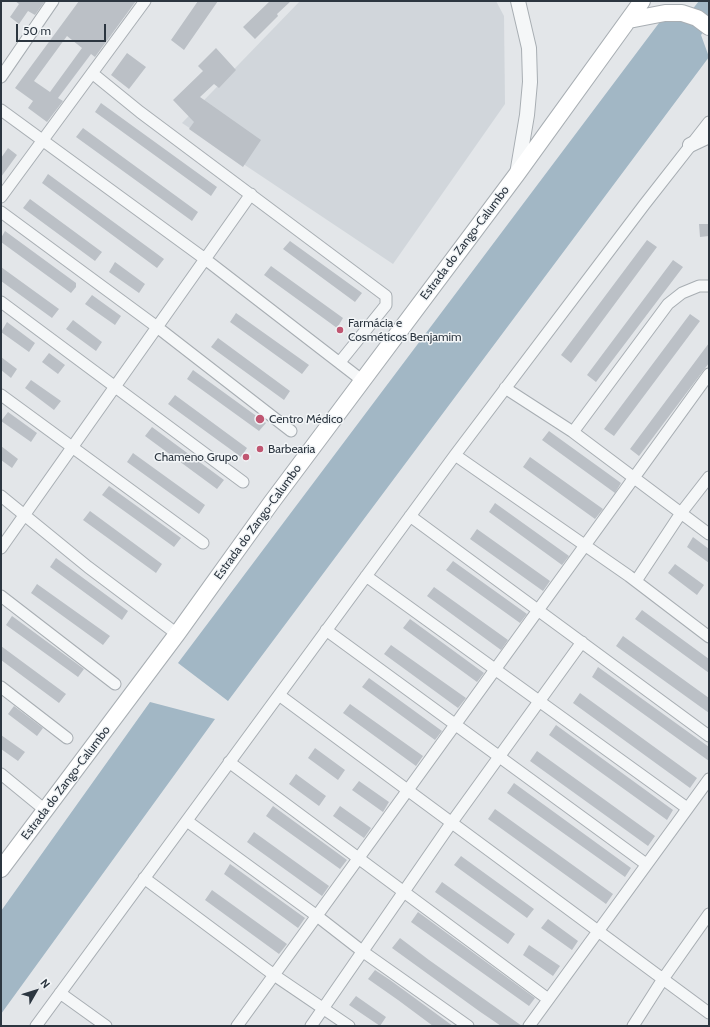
<!DOCTYPE html>
<meta charset="utf-8">
<style>
body{margin:0}
#map{position:relative;width:710px;height:1027px;overflow:hidden;background:#e3e6e9;font-family:Cabin,sans-serif}
canvas{display:block}
.frame{position:absolute;inset:0;border:2px solid #2c3640;pointer-events:none}
.north{position:absolute;left:16px;top:971px;width:40px;height:40px;-webkit-text-stroke:3px #f2f5f7;paint-order:stroke;rotate:51deg;font-size:11px;font-weight:700;line-height:16px;text-align:center;color:#2c3640}
.north::after{content:'';display:block;margin:auto;width:14px;height:18px;background:#2c3640;clip-path:polygon(50% 0,100% 100%,50% 72%,0 100%)}
.scale{position:absolute;left:16px;top:24px;width:90px;height:18px;box-sizing:border-box;border:2px solid #2c3640;border-top:0;padding-left:5px;font-size:12px;line-height:14px;white-space:nowrap;color:#2c3640;-webkit-text-stroke:3px #f2f5f7;paint-order:stroke}
</style>
<div id="map">
<canvas width="710" height="1027"></canvas>
<div class="frame"></div>
<div class="north">N</div>
<div class="scale">50 m</div>
</div>
<script>
const ctx = document.querySelector('canvas').getContext('2d');
ctx.lineJoin = 'round';
function paint(path, color) {
  ctx.fillStyle = color;
  ctx.fill(path, 'evenodd');
}
function poly(rows) {
  const path = new Path2D();
  for (const r of rows) {
    path.moveTo(r[0], r[1]);
    for (let i = 2; i < r.length; i += 2) path.lineTo(r[i], r[i + 1]);
  }
  return path;
}
function stroke(path, color, width, dash) {
  ctx.strokeStyle = color;
  ctx.lineWidth = width;
  ctx.lineCap = dash ? 'butt' : 'round';
  ctx.setLineDash(dash || []);
  ctx.stroke(path);
}
function drawText(font, color, halo, rows, align = 'center') {
  ctx.font = font + ' Cabin,sans-serif';
  ctx.lineWidth = 3;
  ctx.setLineDash([]);
  ctx.textBaseline = 'middle';
  ctx.strokeStyle = halo;
  ctx.fillStyle = color;
  for (const [text, x, y, turn = 0] of rows) {
    ctx.save();
    ctx.translate(x, y);
    ctx.rotate((+turn || 0) * Math.PI / 180);
    ctx.textAlign = isNaN(turn) ? turn : align;
    if (halo) ctx.strokeText(text, 0, 0);
    ctx.fillText(text, 0, 0);
    ctx.restore();
  }
}
paint(poly([
 [300,1,496,1,504,16,505,104,393,264,182,123]
]), '#d1d6db');
paint(poly([
 [699,1,709,1,709,25,701,35,709,57,228,701,178,663,662,19,683,21],
 [150,702,215,719,1,1014,1,911]
]), '#a2b7c5');
paint(poly([
 [15,1,45,1,35,15,28,11,19,24,10,17,19,4],
 [79,1,136,1,95,57,91,54,58,98,63,101,47,122,28,108,33,101,15,88],
 [67,36,82,48,50,92,34,81],
 [198,1,218,1,184,50,171,40],
 [270,1,291,1,277,14,278,16,255,39,243,27],
 [216,48,236,70,219,88,214,84,200,97,261,140,243,167,189,129,194,122,173,100,203,71,198,66],
 [127,53,146,67,129,89,111,75],
 [101,103,217,187,211,196,95,112],
 [83,128,198,212,192,221,76,137],
 [8,148,17,155,1,177,1,158],
 [48,174,164,259,157,268,42,183],
 [30,199,102,252,95,261,23,208],
 [699,224,709,224,709,236,700,237],
 [5,231,76,283,76,287,71,293,1,242,1,238],
 [647,240,657,247,571,363,561,355],
 [290,241,362,293,355,302,283,249],
 [673,260,683,267,596,382,587,375],
 [115,262,145,284,139,293,109,272],
 [271,266,343,318,337,328,264,275],
 [1,267,59,309,52,318,1,281],
 [92,295,121,316,115,325,85,304],
 [236,313,309,365,302,374,230,322],
 [690,314,700,321,614,436,604,429],
 [73,320,102,342,96,351,66,329],
 [7,322,35,343,29,352,1,332],
 [218,338,290,391,284,400,211,347],
 [709,343,709,363,639,456,630,449],
 [49,353,65,365,58,374,42,362],
 [1,357,17,369,11,378,1,370],
 [193,370,266,423,259,431,187,379],
 [31,380,61,401,54,410,25,388],
 [175,395,247,448,241,457,168,404],
 [8,412,37,433,31,442,1,421],
 [152,427,224,480,217,489,145,436],
 [549,431,621,483,615,493,542,440],
 [1,446,18,459,12,468,1,460],
 [133,453,205,505,199,514,127,462],
 [530,457,603,509,595,519,523,467],
 [109,486,181,538,174,547,102,495],
 [495,503,569,556,562,565,489,512],
 [90,511,162,564,156,573,83,520],
 [477,529,550,581,543,591,470,539],
 [693,537,709,549,709,563,687,547],
 [56,558,128,611,122,620,50,567],
 [453,561,527,614,520,623,446,570],
 [675,564,704,585,697,595,668,573],
 [37,584,110,636,103,645,31,593],
 [434,587,508,640,501,650,427,596],
 [642,610,709,659,709,673,635,619],
 [12,616,84,669,78,677,6,625],
 [410,619,484,673,477,682,403,628],
 [623,636,709,698,709,713,616,646],
 [391,645,466,698,458,708,384,654],
 [1,646,66,694,59,703,1,660],
 [598,667,709,747,709,761,592,677],
 [369,678,442,731,435,740,362,687],
 [580,693,697,778,690,788,573,703],
 [350,704,423,756,416,766,343,713],
 [14,706,43,728,37,736,8,714],
 [556,725,673,810,667,820,549,735],
 [1,735,25,752,18,761,1,749],
 [315,748,345,770,338,780,308,758],
 [537,751,655,836,648,846,530,761],
 [296,774,326,796,319,806,289,784],
 [359,781,389,802,383,812,352,790],
 [514,783,631,868,625,877,507,793],
 [273,806,347,860,340,869,266,816],
 [340,806,371,828,364,838,333,816],
 [495,809,613,894,606,904,488,819],
 [254,832,329,886,322,896,247,842],
 [461,856,534,909,527,918,454,865],
 [230,864,305,918,298,928,224,874],
 [442,882,515,934,508,944,435,892],
 [212,890,287,944,279,954,205,900],
 [418,912,535,998,529,1006,411,922],
 [548,919,578,941,572,950,541,928],
 [400,938,429,960,522,1026,501,1026,479,1011,392,948],
 [529,945,560,966,553,976,523,955],
 [375,970,390,980,453,1026,433,1026,398,1000,368,979],
 [356,996,386,1017,380,1026,349,1005]
]), '#bbc0c6');
const minor = poly([
 [92,73,140,112,386,296,386,305,340,362],
 [1,77,53,1],
 [1,110,205,259,363,381],
 [1,197,145,1],
 [1,212,157,327,291,431],
 [1,302,243,482],
 [505,388,573,432,709,534],
 [1,395,203,543],
 [573,432,668,304,682,293,699,286,709,286],
 [455,455,629,576,709,637],
 [1,496,88,567,177,634],
 [410,516,709,736],
 [1,548,251,194],
 [366,576,687,808],
 [636,581,681,513,709,477],
 [1,596,115,684],
 [326,630,646,864],
 [1,687,67,738],
 [279,695,709,1013],
 [229,762,548,999],
 [1,774,45,810],
 [187,821,317,916,362,951,468,1026],
 [144,878,274,975,349,1026],
 [60,993,106,1026],
 [36,1026,455,455,644,205,709,122],
 [237,1026,709,374],
 [311,1026,452,822,582,642],
 [529,1026,709,779],
 [633,1026,663,979,709,914]
]);
const tertiary = poly([
 [690,145,709,136],
 [517,174,527,115,530,82,529,48,518,1]
]);
const secondary = poly([
 [629,20,665,13,682,13,697,18,709,27],
 [1,869,177,634,271,503,517,174,642,1]
]);
stroke(minor, '#a8aeb3', 13);
stroke(tertiary, '#a8aeb3', 16);
stroke(secondary, '#a8aeb3', 18);
stroke(minor, '#f5f7f8', 11);
stroke(tertiary, '#f5f7f8', 14);
stroke(secondary, '#fff', 16);
for (const [x, y, r, color] of [
 [340,330,4,"#c05671"],
 [260,419,5,"#c05671"],
 [260,449,4,"#c05671"],
 [246,457,4,"#c05671"]
]) {
  const dot = new Path2D();
  dot.arc(x, y, r, 0, 2 * Math.PI);
  ctx.fillStyle = color;
  ctx.fill(dot);
  stroke(dot, '#f2f5f7', 1.5);
}
drawText('12px', '#2c3640', '#f2f5f7', [
 ["Estrada do Zango-Calumbo",465,243,-53],
 ["Estrada do Zango-Calumbo",258,522,-54],
 ["Estrada do Zango-Calumbo",66,783,-53]
]);
drawText('12px', '#2c3640', '#f2f5f7', [
 ["Farmácia e",348,323],
 ["Cosméticos Benjamim",348,337],
 ["Centro Médico",269,419],
 ["Barbearia",268,449],
 ["Chameno Grupo",238,457,"right"]
], 'left');
</script>
